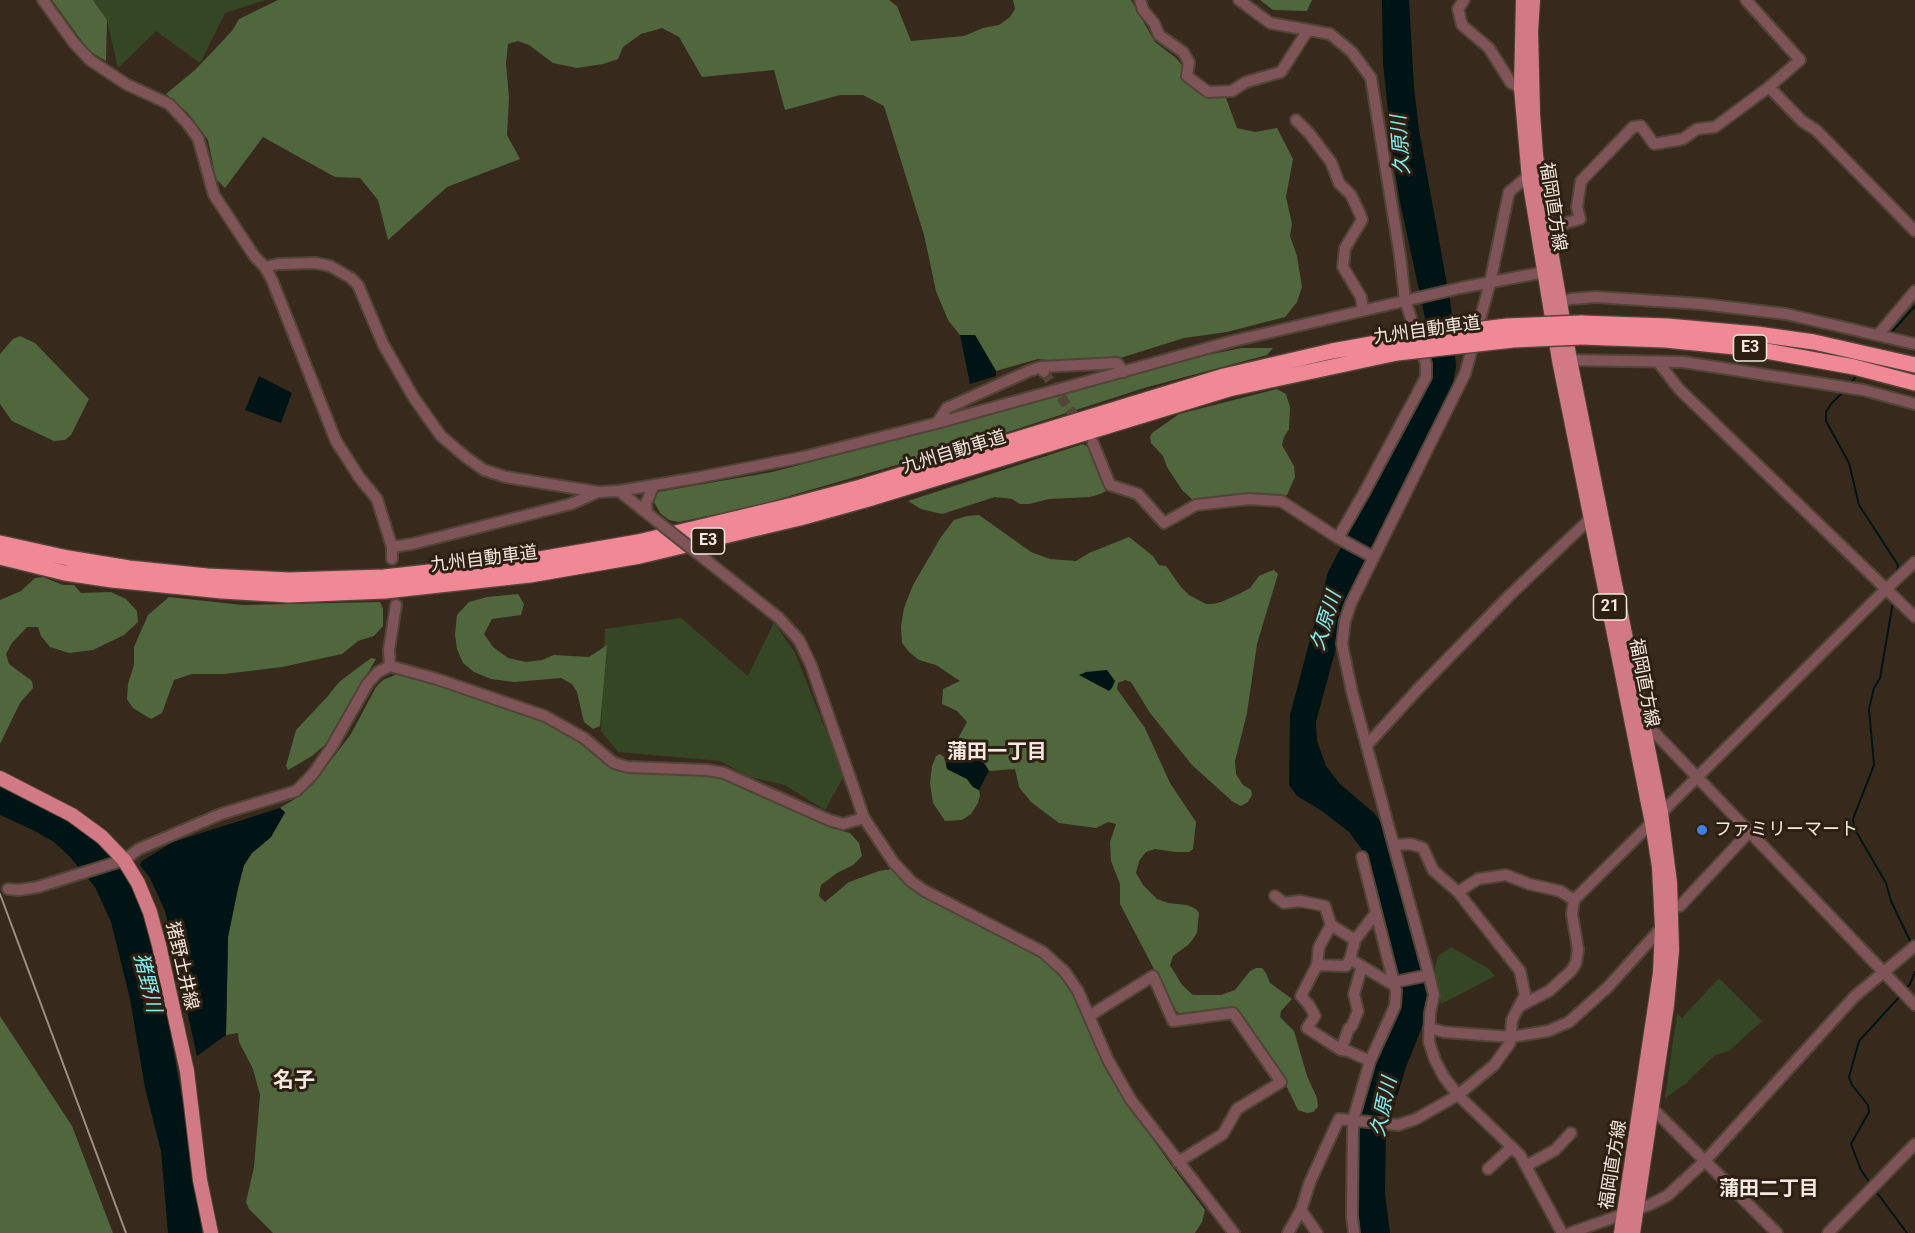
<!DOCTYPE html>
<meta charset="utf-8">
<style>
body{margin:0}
canvas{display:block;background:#37291b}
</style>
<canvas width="1915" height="1233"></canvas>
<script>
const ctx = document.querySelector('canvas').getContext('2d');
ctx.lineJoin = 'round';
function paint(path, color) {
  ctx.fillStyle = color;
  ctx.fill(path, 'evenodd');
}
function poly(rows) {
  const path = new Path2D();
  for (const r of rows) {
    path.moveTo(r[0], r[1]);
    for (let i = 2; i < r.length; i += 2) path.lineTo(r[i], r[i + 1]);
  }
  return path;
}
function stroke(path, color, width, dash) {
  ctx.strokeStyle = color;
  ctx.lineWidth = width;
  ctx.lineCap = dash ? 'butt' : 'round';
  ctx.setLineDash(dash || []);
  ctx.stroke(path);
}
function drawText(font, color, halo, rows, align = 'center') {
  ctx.font = font + ' Roboto,"Noto Sans JP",sans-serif';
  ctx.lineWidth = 6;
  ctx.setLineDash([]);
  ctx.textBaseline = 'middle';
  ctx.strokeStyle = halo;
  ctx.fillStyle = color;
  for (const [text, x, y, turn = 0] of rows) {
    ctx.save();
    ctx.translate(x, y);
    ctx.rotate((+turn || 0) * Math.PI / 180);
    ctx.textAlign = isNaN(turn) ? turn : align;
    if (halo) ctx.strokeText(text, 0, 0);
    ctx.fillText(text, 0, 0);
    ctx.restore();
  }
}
paint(poly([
 [93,0,265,0,225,13,200,63,156,31,118,68,107,20],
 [681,618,748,676,774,622,795,653,844,776,825,810,785,785,750,777,720,761,618,752,601,731,605,629],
 [1451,947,1489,969,1495,976,1441,1004,1437,987,1435,967,1438,956],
 [1719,978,1762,1021,1729,1051,1715,1055,1686,1083,1665,1098,1677,1014,1682,1018]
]), '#344623');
paint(poly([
 [52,0,93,0,107,20,106,61,89,51],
 [278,0,889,0,897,6,911,41,964,36,983,28,999,25,1010,17,1015,9,1013,0,1131,0,1155,42,1176,58,1192,77,1206,89,1226,98,1237,128,1255,132,1277,128,1293,159,1286,197,1292,224,1290,236,1297,256,1302,287,1297,302,1285,317,1227,332,1184,338,1098,365,1038,359,996,371,975,335,960,335,948,320,936,291,924,235,884,106,863,95,840,95,785,110,774,70,702,77,679,37,662,28,641,34,623,47,618,59,603,64,577,68,553,63,529,45,518,41,508,44,506,63,509,98,507,135,520,159,447,187,388,240,378,200,360,178,335,177,263,137,225,188,216,179,208,140,188,113,166,94,195,70,232,31,239,19],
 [1260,0,1312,0,1307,11,1273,10],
 [20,336,35,343,89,399,71,435,65,440,54,441,12,421,0,404,0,354,13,339],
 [1242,348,1273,348,1267,355,1144,388,986,439,755,506,679,522,669,520,660,513,654,502,658,492,772,472,880,444,1197,357],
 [1277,389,1286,394,1290,407,1289,429,1284,437,1282,445,1294,466,1295,477,1287,495,1281,497,1195,502,1182,490,1167,467,1163,456,1151,443,1150,437,1152,433,1179,414],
 [1083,444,1088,447,1103,484,1106,491,1100,494,1090,497,1049,499,1029,504,1020,504,1012,499,995,497,942,514,921,509,908,501],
 [979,515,1031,552,1050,559,1076,561,1089,553,1129,537,1153,556,1159,565,1166,566,1181,587,1189,595,1206,604,1213,604,1221,602,1241,593,1250,588,1259,576,1268,572,1274,570,1278,574,1257,644,1247,713,1235,761,1236,774,1243,785,1251,790,1252,795,1248,802,1241,806,1233,802,1192,765,1150,713,1131,682,1125,680,1118,683,1117,689,1145,728,1170,783,1196,822,1193,849,1189,852,1175,852,1155,849,1146,852,1139,861,1136,873,1143,885,1157,899,1168,903,1187,905,1196,909,1199,913,1197,933,1193,939,1188,945,1173,956,1170,965,1182,985,1193,995,1221,995,1235,990,1250,971,1256,968,1262,968,1266,973,1270,983,1292,999,1281,1011,1280,1017,1294,1031,1307,1076,1317,1098,1318,1107,1313,1112,1307,1113,1298,1110,1278,1069,1230,1009,1182,1015,1176,1011,1120,904,1120,884,1111,861,1110,842,1116,824,1108,822,1096,828,1059,823,1031,802,1019,787,1015,769,989,771,981,758,970,752,958,750,954,746,967,722,957,711,942,704,943,689,960,681,936,665,919,660,909,652,902,643,901,626,904,608,913,585,941,537,954,520,967,516],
 [43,577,63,585,74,585,81,593,111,592,126,599,137,611,138,622,124,635,93,650,69,653,50,647,41,636,38,627,27,627,12,643,6,654,9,664,32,681,33,688,20,703,0,744,0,600,21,591,35,578],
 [518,594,524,604,521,615,492,619,484,634,493,647,508,658,526,662,542,660,554,655,589,657,607,645,600,726,593,729,584,722,577,692,572,684,561,678,514,682,491,679,474,672,463,663,457,649,455,634,457,615,469,602,487,597],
 [169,597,243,605,380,602,383,609,383,626,374,636,358,641,342,654,282,667,224,674,192,674,174,680,162,713,151,719,133,708,127,699,128,684,134,665,134,647,148,615],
 [371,658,376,659,326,744,312,756,288,770,286,766,296,730,328,696,339,682],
 [405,674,553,725,590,748,602,759,712,772,797,810,831,828,850,833,859,843,862,856,853,865,837,873,821,885,819,896,825,902,849,882,879,871,893,869,906,885,1045,960,1061,974,1075,994,1119,1091,1171,1165,1205,1210,1202,1222,1195,1233,273,1233,249,1209,246,1202,254,1167,260,1095,253,1069,239,1042,238,1033,226,1035,228,937,238,888,244,865,252,853,271,837,285,813,280,808,298,797,312,785,351,734,376,687,383,680,395,675],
 [940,754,944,757,947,769,967,779,973,787,979,790,980,795,978,803,971,814,962,820,945,821,933,803,930,783,932,766,936,756],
 [0,1016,72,1126,113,1233,0,1233]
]), '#50663d');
paint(poly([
 [1382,0,1409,0,1414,87,1419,130,1451,306,1456,367,1450,396,1352,589,1316,722,1317,741,1326,766,1340,784,1374,813,1384,826,1424,962,1431,1005,1406,1067,1386,1132,1385,1193,1390,1233,1359,1233,1355,1197,1355,1132,1377,1054,1391,1027,1396,971,1361,848,1349,832,1322,811,1297,796,1289,785,1290,715,1328,572,1430,378,1432,363,1425,318,1400,202,1392,151,1383,63],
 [960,335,975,335,996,371,996,376,970,384],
 [259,376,292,393,281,423,245,410],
 [1107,670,1115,681,1112,688,1109,691,1079,675,1086,672],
 [958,750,970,752,981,758,989,771,979,790,973,787,967,779,947,769,946,764,951,755],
 [0,787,77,824,108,853,130,883,147,923,163,992,189,1137,202,1233,168,1233,161,1151,145,1088,130,999,111,922,95,887,70,857,54,842,33,830,0,815],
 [280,808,285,812,271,837,252,853,244,865,238,888,228,937,226,1035,197,1056,165,911,150,878,140,865,142,861,173,842]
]), '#011415');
stroke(poly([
 [1889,335,1915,306],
 [1850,384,1857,375],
 [1844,391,1831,404,1826,412,1826,421,1849,463,1859,505,1898,565,1897,572],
 [1893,602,1880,678,1874,688,1869,709,1874,765,1853,819,1854,828,1886,883,1891,901,1911,943],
 [1905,990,1910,984,1915,972],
 [1870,1183,1861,1170,1851,1144,1869,1112,1868,1105,1852,1085,1849,1077,1859,1041,1902,994],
 [1875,1190,1907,1233]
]), '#011415', 2);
stroke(poly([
 [1044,372,1081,426]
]), '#534639', 10, [10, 5]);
const minor = poly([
 [43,0,74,43,90,60,126,84,169,104,187,123,198,138,214,195,255,257,265,267,272,280,336,441,359,477,377,499,392,547,392,559],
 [1140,0,1143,10,1154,23,1159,35,1183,52,1189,62,1187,76,1208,92,1232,91,1246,82,1281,72,1308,30],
 [1239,0,1270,23,1330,34,1352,52,1371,78,1400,256,1405,300,1426,364,1426,377,1365,491,1338,538],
 [1464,0,1458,9,1462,25,1489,48,1511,83,1521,88],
 [1746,0,1800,60,1769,87],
 [1296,120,1309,133,1331,162,1339,183,1351,195,1360,214,1362,220,1345,248,1343,267,1361,297,1363,310],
 [1529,179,1522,181,1509,192,1490,283,1465,374,1351,603,1345,621,1342,644,1352,692,1429,975,1434,995,1430,1013,1429,1042,1435,1060,1444,1077,1458,1095,1520,1155,1562,1233],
 [1541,230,1580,219,1577,207,1581,181,1633,127,1641,126,1654,144,1683,139,1697,129,1715,127,1769,87,1802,121,1816,130,1915,231],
 [265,267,278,264,316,263,330,266,351,278,358,285,383,344,414,398,441,436,467,458,484,470,506,477,598,492,619,491,696,478,803,457,937,423,1233,341,1460,288,1550,271],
 [1560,302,1571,299,1596,297,1702,304,1786,314,1915,344],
 [1878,335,1915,291],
 [1570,360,1683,362,1863,390,1915,404],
 [1658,362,1679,389,1915,617],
 [1041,367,1117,363,1124,372],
 [937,423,947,408,1029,371,1041,367,1044,372],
 [1093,443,1110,485,1138,494,1164,523,1196,505,1249,499,1281,501,1338,538,1373,557],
 [619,491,653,518],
 [647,513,646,503,654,485],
 [392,547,412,544,571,504,598,492],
 [706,560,779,618,799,640,811,665,864,818,894,863,912,882,925,891,1043,952,1065,972,1078,991,1108,1060,1131,1100,1234,1233],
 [390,666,389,650,396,605],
 [1645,734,1654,732,1915,1005],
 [1368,744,1419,688,1510,595,1592,517],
 [8,889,19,890,38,887,124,860,139,849,221,814,296,791,313,774,331,748,368,683,378,672,390,666,437,679,545,716,584,738,614,763,628,767,707,770,724,773,829,820,843,824,864,818],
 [1458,892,1478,879,1506,875,1529,884,1560,891,1574,900],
 [1275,896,1284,903,1300,901,1325,906,1331,925],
 [1672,907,1680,906,1750,831],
 [1350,959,1355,940,1375,914],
 [1317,965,1319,947,1331,925,1355,940],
 [1520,1006,1549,991,1571,971,1576,963,1578,949,1572,914,1574,900,1886,589,1915,562],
 [1089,1016,1153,976,1173,1021,1233,1013,1281,1082,1237,1109,1223,1134,1178,1162],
 [1429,1028,1444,1032,1511,1037,1548,1031,1569,1022,1608,987,1662,927],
 [1341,1050,1349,1028,1352,1026,1358,1011,1354,994,1362,966],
 [1370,1061,1348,1051,1341,1050,1307,1028,1315,1016,1309,1005,1301,996,1317,965,1346,966,1350,959,1390,983,1429,975],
 [1652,1108,1777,1233],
 [1526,1166,1555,1150,1571,1133],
 [1488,1169,1512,1147],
 [1301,1210,1317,1233],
 [1288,1233,1301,1210,1310,1182,1339,1119,1398,1125,1416,1119,1458,1095,1494,1065,1510,1043,1512,1020,1525,995,1520,971,1513,962,1458,892,1433,870,1423,848,1411,844,1395,845],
 [1354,1233,1352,1216,1353,1120,1370,1061,1395,1006,1396,991,1362,857],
 [1570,1233,1649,1205,1667,1196,1705,1161,1855,996,1915,946],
 [1828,1233,1915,1144]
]);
const major = poly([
 [1523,0,1521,88,1529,179,1559,360,1652,823,1659,867,1662,927,1660,973,1621,1233],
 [1533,0,1531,31,1533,114,1536,155,1547,228,1570,360,1661,813,1670,883,1672,950,1667,1005,1633,1233],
 [0,778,72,815,102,837,124,860,138,883,150,912,159,945,187,1071,200,1180,211,1233]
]);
const highway = poly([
 [1581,323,1667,326,1757,334,1814,342,1915,365],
 [1581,337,1665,340,1755,349,1854,367,1915,383],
 [0,543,68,558,129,568,207,576,289,580,384,577,528,561,638,542,793,505,861,487,1224,376,1332,351,1393,340],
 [0,557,65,573,112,580,222,591,289,595,385,591,530,575,640,556,800,518,865,500,1229,389,1397,353]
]);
stroke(minor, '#514437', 14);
stroke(major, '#514437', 16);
stroke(highway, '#514437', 18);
stroke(minor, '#7f5459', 10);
stroke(major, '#d17a85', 14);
stroke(highway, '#f18896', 15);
stroke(poly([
 [0,894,126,1233]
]), '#9b8f83', 2);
const minorBridge = poly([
 [653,518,706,560]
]);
const highwayBridge = poly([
 [1393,340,1507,326,1581,323],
 [1397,353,1513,340,1581,337]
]);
stroke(minorBridge, '#514437', 14, []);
stroke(highwayBridge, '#514437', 18, []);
stroke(minorBridge, '#7f5459', 10);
stroke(highwayBridge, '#f18896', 15);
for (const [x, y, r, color] of [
 [1702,830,6,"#3f7fe0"]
]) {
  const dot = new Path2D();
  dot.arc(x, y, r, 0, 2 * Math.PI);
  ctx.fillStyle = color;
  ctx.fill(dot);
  stroke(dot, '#2d1f11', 2);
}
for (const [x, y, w] of [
 [1750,348,33],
 [708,541,33],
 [1610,607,33]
]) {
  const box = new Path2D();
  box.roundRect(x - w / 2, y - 13, w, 26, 4.5);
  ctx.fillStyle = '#2d1f11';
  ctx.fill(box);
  stroke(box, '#f3e9e0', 1.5);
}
drawText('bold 16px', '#f3e9e0', null, [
 ["E3",1750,348],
 ["E3",708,541],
 ["21",1610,607]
]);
drawText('18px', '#f3e9e0', '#2d1f11', [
 ["福岡直方線",1552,207,81],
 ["九州自動車道",1427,331,-8],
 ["九州自動車道",954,453,-17],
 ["九州自動車道",484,560,-7],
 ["福岡直方線",1643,683,79],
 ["猪野土井線",181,966,77],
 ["福岡直方線",1614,1165,-81]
]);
drawText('18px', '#f3e9e0', '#2d1f11', [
 ["ファミリーマート",1714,830]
], 'left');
drawText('italic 20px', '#83edf3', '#2d1f11', [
 ["久原川",1402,145,-94],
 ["久原川",1327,621,-73],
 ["猪野川",146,983,76],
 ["久原川",1385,1107,-78]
]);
drawText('bold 20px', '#f3e9e0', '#2d1f11', [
 ["蒲田一丁目",997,753],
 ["蒲田二丁目",1769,1190]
]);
drawText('bold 21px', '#f3e9e0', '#2d1f11', [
 ["名子",294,1082]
]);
</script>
